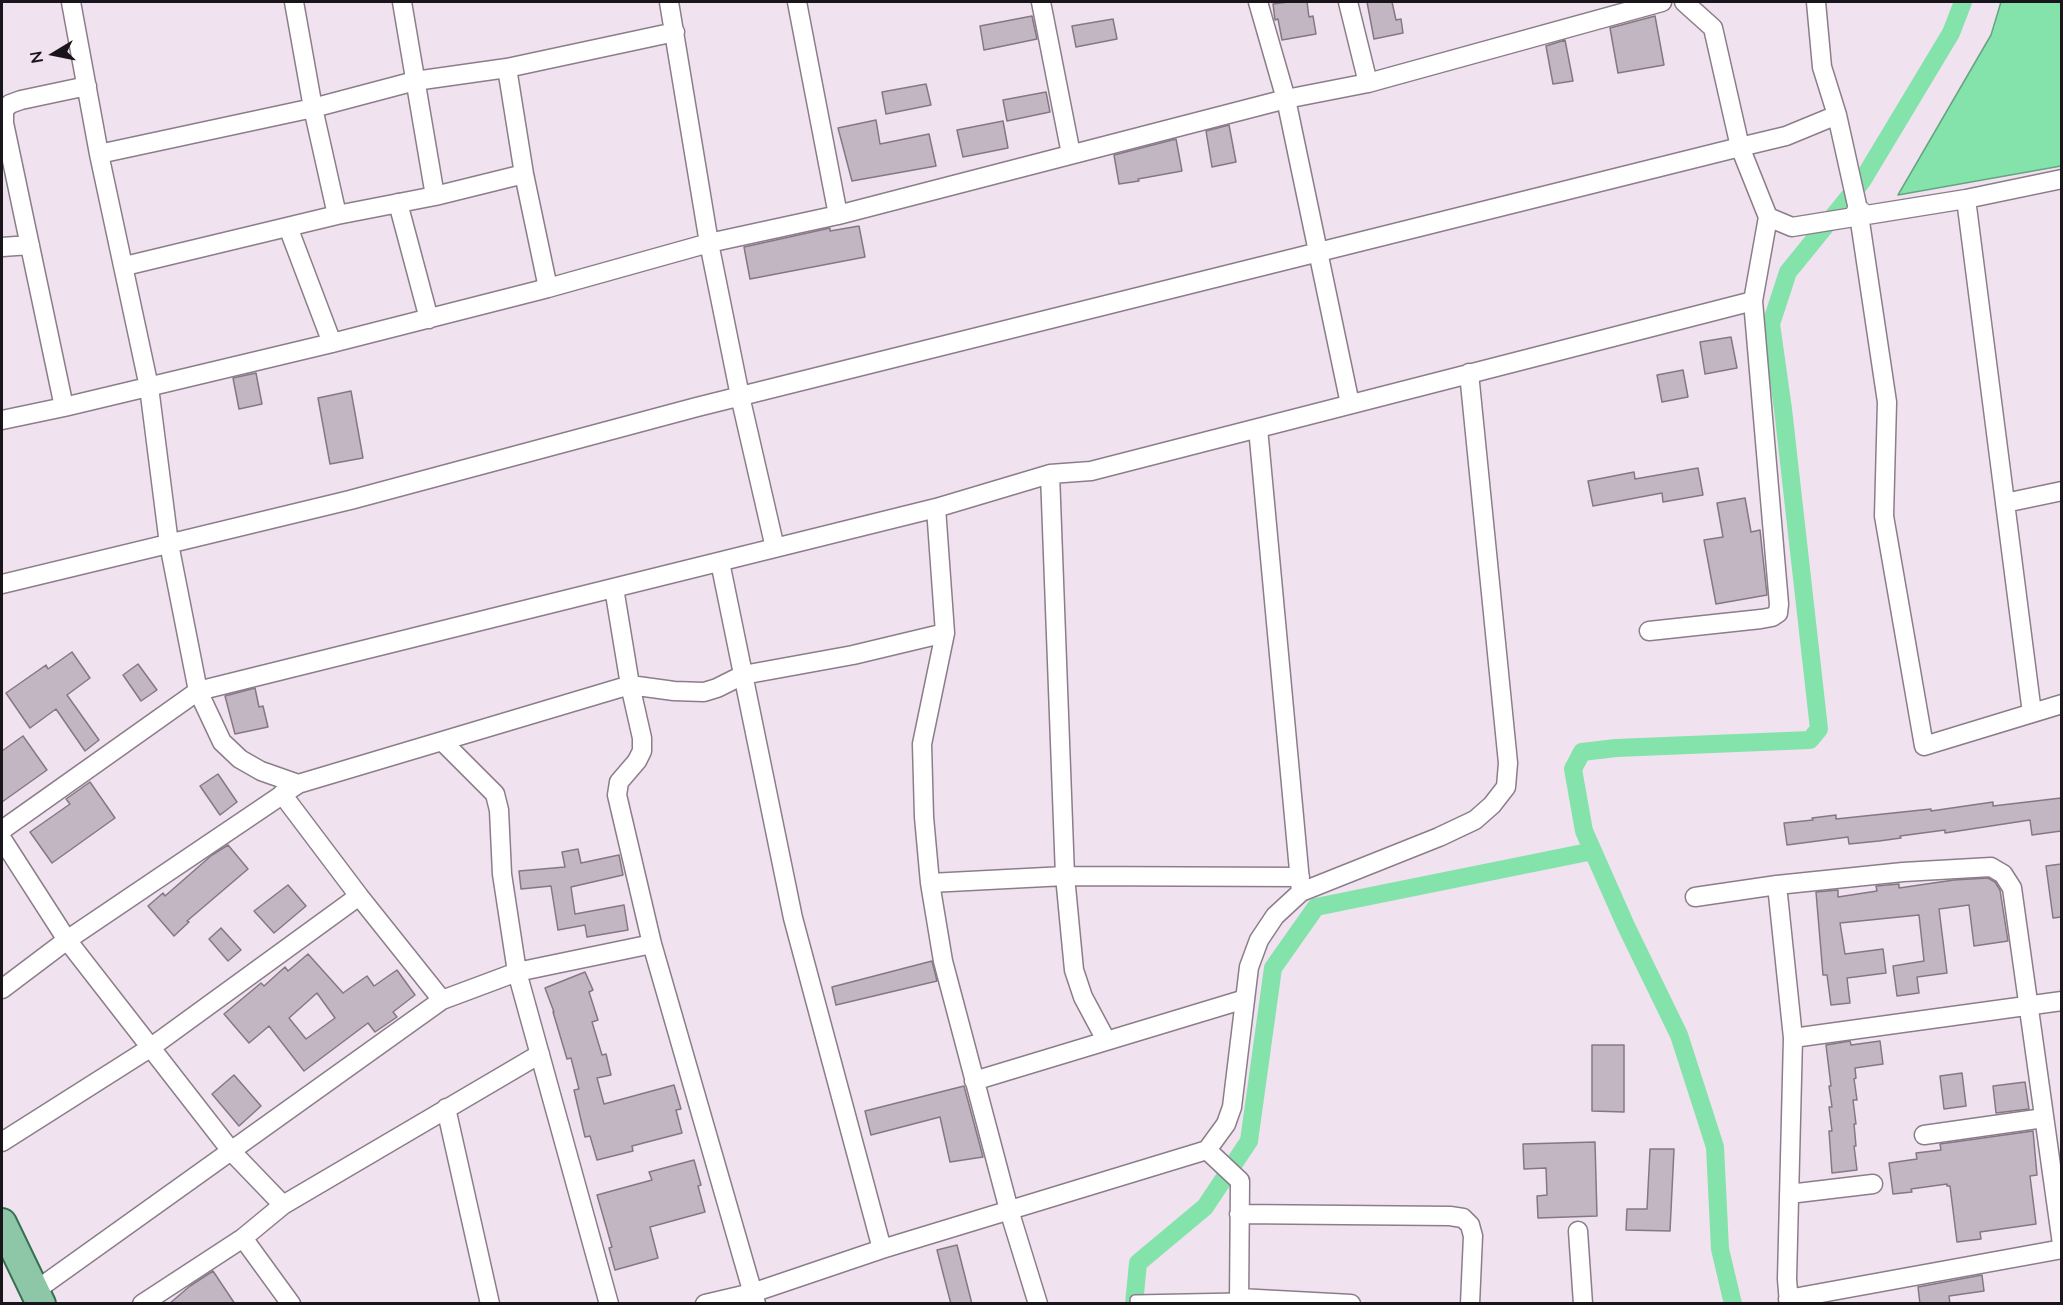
<!DOCTYPE html>
<style>
body{margin:0}
#map{position:relative;width:2063px;height:1305px;overflow:hidden;background:#f1e2f0;font-family:Lato,sans-serif}
canvas{display:block}
.frame{position:absolute;inset:0;border:3px solid #1a151a;pointer-events:none}
.north{position:absolute;left:24px;top:24px;width:60px;height:60px;-webkit-text-stroke:4px #f1e2f0;paint-order:stroke;rotate:260deg;font-size:16px;font-weight:700;line-height:24px;text-align:center;color:#1a151a}
.north::after{content:'';display:block;margin:auto;width:21px;height:27px;background:#1a151a;clip-path:polygon(50% 0,100% 100%,50% 72%,0 100%)}
</style>
<div id="map">
<canvas width="2063" height="1305"></canvas>
<div class="frame"></div>
<div class="north">N</div>
</div>
<script>
const ctx = document.querySelector('canvas').getContext('2d');
ctx.lineJoin = 'round';
function paint(path, color) {
  ctx.fillStyle = color;
  ctx.fill(path, 'evenodd');
}
function poly(rows) {
  const path = new Path2D();
  for (const r of rows) {
    path.moveTo(r[0], r[1]);
    for (let i = 2; i < r.length; i += 2) path.lineTo(r[i], r[i + 1]);
  }
  return path;
}
function stroke(path, color, width, dash) {
  ctx.strokeStyle = color;
  ctx.lineWidth = width;
  ctx.lineCap = dash ? 'butt' : 'round';
  ctx.setLineDash(dash || []);
  ctx.stroke(path);
}
const water = poly([
 [2001,2,2061,2,2061,166,1898,195,1991,35,2001,2]
]);
paint(water, '#83e3ab');
stroke(water, '#64a580', 1.5);
stroke(poly([
 [1134,1304,1138,1263,1205,1207,1249,1141,1273,968,1316,907,1593,851],
 [1733,1304,1720,1249,1715,1147,1679,1035,1626,926,1584,831,1573,769,1582,752,1616,748,1810,740,1819,729,1783,409,1771,324,1788,272,1862,181,1951,33,1963,2]
]), '#83e3ab', 18);
const building = poly([
 [1288,2,1307,2,1309,17,1313,16,1316,34,1282,40,1278,19,1275,20,1273,4,1288,2],
 [1367,2,1392,2,1396,20,1401,19,1403,33,1374,39,1367,2],
 [1032,16,1037,39,984,50,980,26,1032,16],
 [1655,16,1664,65,1618,73,1610,28,1655,16],
 [1113,19,1117,39,1076,47,1072,26,1113,19],
 [1565,40,1573,81,1553,84,1546,46,1565,40],
 [926,84,931,105,886,114,882,92,926,84],
 [1046,92,1050,112,1007,121,1003,100,1046,92],
 [876,120,880,144,929,134,936,166,852,181,838,128,876,120],
 [1003,121,1008,148,963,157,957,130,1003,121],
 [1229,125,1236,162,1212,167,1206,131,1229,125],
 [1176,139,1182,171,1138,179,1139,181,1119,184,1114,155,1176,139],
 [859,226,865,257,750,279,744,247,830,228,830,231,859,226],
 [1731,337,1737,368,1705,374,1700,342,1731,337],
 [1683,370,1688,397,1662,402,1657,375,1683,370],
 [256,373,262,404,239,409,233,378,256,373],
 [351,391,363,458,330,464,318,398,351,391],
 [1698,468,1703,495,1663,502,1662,493,1593,506,1588,481,1634,472,1635,479,1698,468],
 [1745,498,1751,532,1760,530,1767,595,1716,604,1704,540,1723,537,1717,503,1745,498],
 [72,652,90,678,67,695,99,740,85,751,56,709,30,728,6,693,46,665,48,669,72,652],
 [138,664,157,690,141,701,123,675,138,664],
 [255,688,259,707,263,706,268,727,235,734,225,696,255,688],
 [23,736,47,770,2,802,2,751,23,736],
 [218,774,237,802,220,815,200,786,218,774],
 [90,782,115,818,52,863,30,832,70,804,66,799,90,782],
 [2061,798,2061,831,2032,835,2030,820,1945,833,1945,830,1900,836,1901,838,1879,841,1849,844,1848,837,1787,845,1784,823,1813,820,1812,818,1836,815,1836,819,1931,809,1931,811,1993,802,1993,806,2061,798],
 [228,845,248,869,187,921,189,922,174,936,148,906,163,893,165,896,212,855,228,845],
 [578,849,581,863,619,855,623,875,571,887,575,914,624,905,628,930,587,937,585,925,558,930,551,886,521,889,519,871,565,867,562,852,578,849],
 [2061,864,2061,917,2053,918,2046,866,2061,864],
 [1988,878,1995,882,2000,890,2008,941,1974,946,1969,905,1939,909,1947,973,1917,977,1919,993,1897,996,1893,966,1924,961,1919,915,1840,923,1845,954,1883,949,1886,973,1847,978,1850,1003,1831,1005,1827,975,1823,975,1816,892,1838,890,1838,897,1877,891,1876,886,1899,884,1899,888,1954,880,1988,878],
 [288,885,306,906,274,933,254,911,288,885],
 [221,928,241,950,228,961,209,939,221,928],
 [308,954,343,993,367,976,374,986,397,970,415,995,393,1012,397,1017,375,1032,368,1023,304,1071,269,1026,249,1043,224,1014,261,983,264,986,285,967,288,971,308,954],
 [317,993,335,1018,306,1039,289,1018,317,993],
 [932,961,937,981,836,1005,832,987,932,961],
 [585,972,593,990,589,992,598,1020,592,1022,602,1055,606,1054,611,1075,597,1078,604,1104,674,1085,681,1109,676,1110,682,1133,632,1146,633,1151,597,1160,590,1136,585,1137,574,1090,579,1089,571,1058,567,1059,553,1012,554,1012,545,988,585,972],
 [1850,1041,1851,1045,1880,1041,1883,1064,1855,1068,1856,1078,1854,1079,1857,1100,1853,1100,1856,1124,1854,1124,1856,1146,1854,1146,1857,1170,1832,1173,1829,1131,1832,1131,1829,1107,1832,1107,1829,1086,1831,1086,1826,1045,1850,1041],
 [1592,1045,1624,1045,1624,1112,1592,1111,1592,1045],
 [1962,1073,1966,1106,1944,1109,1940,1076,1962,1073],
 [234,1075,261,1106,239,1126,212,1094,234,1075],
 [2025,1082,2029,1109,1996,1113,1993,1086,2025,1082],
 [964,1086,983,1157,950,1162,940,1117,871,1135,865,1111,964,1086],
 [2033,1131,2037,1175,2030,1176,2036,1224,1980,1232,1981,1239,1957,1242,1950,1186,1947,1186,1947,1184,1911,1189,1912,1192,1893,1194,1889,1163,1917,1159,1916,1153,1941,1150,1940,1144,2033,1131],
 [1595,1142,1597,1216,1538,1218,1537,1196,1547,1195,1546,1168,1524,1169,1523,1144,1595,1142],
 [1650,1149,1674,1149,1670,1231,1626,1230,1627,1209,1647,1209,1650,1149],
 [694,1160,701,1185,698,1186,705,1212,650,1227,658,1258,615,1270,609,1248,612,1247,597,1195,652,1180,649,1172,694,1160],
 [957,1245,972,1304,951,1304,937,1250,957,1245],
 [213,1271,235,1304,169,1304,190,1286,213,1271],
 [1982,1275,1984,1291,1949,1296,1950,1304,1920,1304,1918,1287,1982,1275]
]);
paint(building, '#c3b6c3');
stroke(building, '#857884', 1.5);
const service = poly([
 [1135,1300,1239,1298]
]);
const minor = poly([
 [71,2,99,154,149,387,169,544,198,691,222,742,240,759,261,771,298,784],
 [402,2,435,196],
 [669,2,709,243,740,396,775,548],
 [1041,2,1071,154],
 [1258,2,1286,99,1350,404],
 [1348,2,1368,83],
 [1684,2,1713,28,1740,147,1786,136,1837,115,1859,214],
 [1816,2,1822,67,1837,115],
 [507,68,524,174,548,288],
 [99,154,313,108,294,2],
 [1966,199,2032,713],
 [398,203,429,319],
 [337,215,313,108,415,81,507,68,675,32],
 [838,215,1286,99,1368,83,1662,2],
 [1859,215,1887,402,1884,516,1924,746,2062,704],
 [288,227,332,343],
 [2,247,30,245],
 [125,266,337,215,435,196,524,174],
 [64,407,4,123,4,110,10,104,21,100,87,86],
 [2,420,64,407,332,343,548,288,709,243,838,215,797,2],
 [1258,428,1301,892],
 [1050,474,1065,876,1071,939,1074,970,1083,997,1106,1040],
 [2005,503,2062,491],
 [936,508,945,633,922,744,924,817,930,883,943,961,1009,1210,1038,1304],
 [720,562,793,918,882,1249],
 [2,584,350,500,697,407,1740,147,1768,217,1792,227,1966,199,2062,179],
 [614,588,630,685,642,738,642,751,637,761,619,782,617,795,652,944,756,1304],
 [1649,631,1761,619,1772,617,1778,613,1779,604,1753,301],
 [442,741,495,794,499,810,502,874,517,972,609,1304],
 [282,794,359,896,442,1000],
 [2,830,198,691,936,508,1050,474,1091,471,1753,301,1768,217],
 [2,839,67,940,232,1152,283,1205],
 [930,883,1065,876,1300,877],
 [1777,885,1793,1038,1787,1279,1789,1304],
 [1695,897,1777,885,1903,872,1991,867,2003,874,2012,888,2062,1244],
 [2,989,67,940,298,784,630,685,674,691,704,692,717,688,743,675,853,655,945,633],
 [1793,1038,2062,1001],
 [974,1081,1245,999],
 [446,1108,490,1304],
 [1924,1135,2044,1118],
 [2,1142,150,1048,359,896],
 [1207,1150,1226,1124,1232,1107,1249,967,1259,940,1275,916,1301,892,1439,837,1475,820,1492,805,1506,787,1508,763,1469,373],
 [1789,1194,1873,1184],
 [1239,1214,1450,1216,1463,1218,1470,1225,1473,1236,1470,1304],
 [1578,1231,1583,1304],
 [243,1238,283,1205,540,1054],
 [35,1291,442,1000,517,972,652,944],
 [1239,1298,1351,1304],
 [1788,1299,2062,1249],
 [142,1304,243,1238,291,1304],
 [705,1304,752,1293,882,1249,1207,1150,1240,1181,1239,1304]
]);
const secondary = poly([
 [1859,214,1859,215]
]);
const primary = poly([
 [2,1223,41,1304]
]);
stroke(service, '#8b7e8a', 12);
stroke(minor, '#8b7e8a', 21);
stroke(secondary, '#8b7e8a', 28);
stroke(primary, '#357151', 32);
stroke(service, '#fff', 9);
stroke(minor, '#fff', 18);
stroke(secondary, '#fff', 26);
stroke(primary, '#8ec7a8', 28);
</script>
